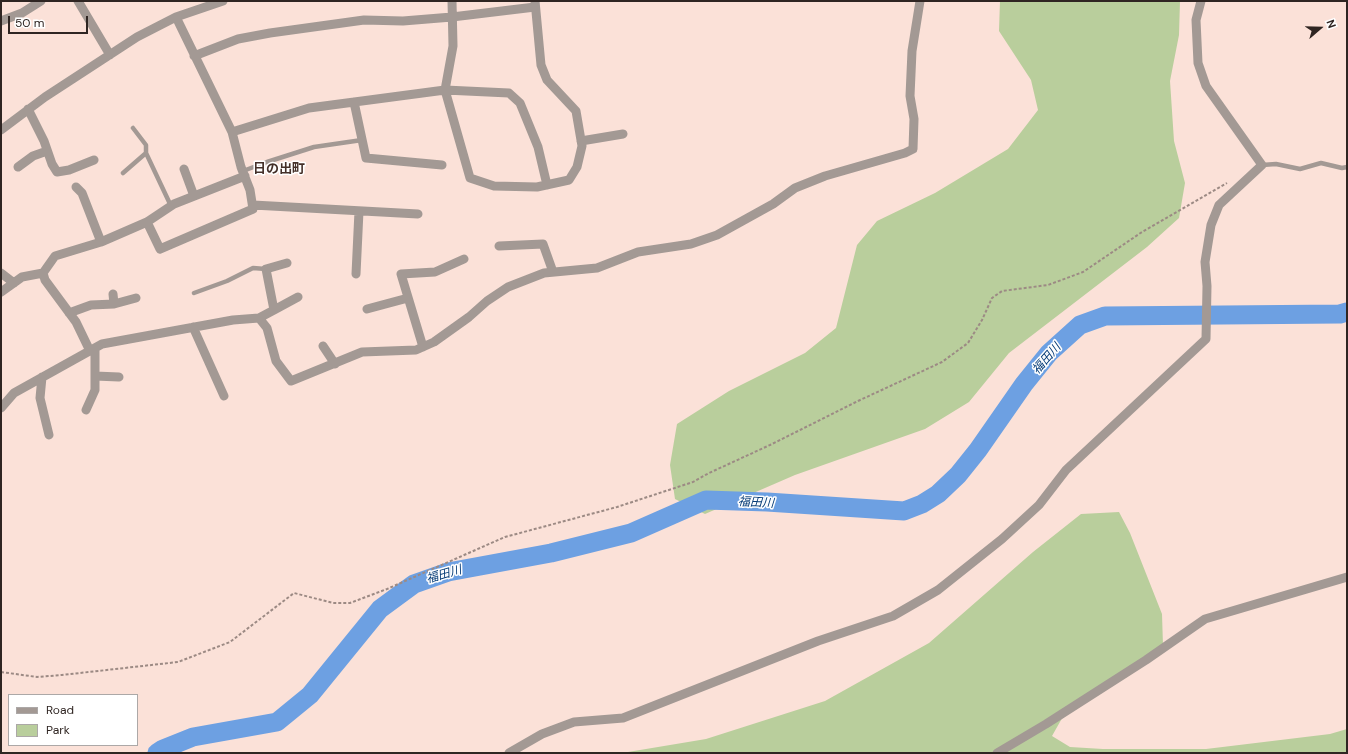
<!DOCTYPE html>
<meta charset="utf-8">
<style>
body{margin:0}
#map{position:relative;width:1348px;height:754px;overflow:hidden;background:#fbe1d8;font-family:"DM Sans",sans-serif}
canvas{display:block}
.frame{position:absolute;inset:0;border:2px solid #2f2522;pointer-events:none}
.legend{position:absolute;left:8px;top:694px;width:130px;height:52px;box-sizing:border-box;background:#fff;border:1px solid #aca8a7;margin:0;padding:5px 7px;list-style:none;font-size:12px;color:#2f2522}
.legend li{display:flex;align-items:center;gap:8px;height:20px}
.legend b{width:20px;border:1px solid #aca8a7}
.north{position:absolute;left:1300px;top:8px;width:40px;height:40px;-webkit-text-stroke:3px #fff;paint-order:stroke;rotate:70deg;font-size:11px;font-weight:700;line-height:16px;text-align:center;color:#2f2522}
.north::after{content:'';display:block;margin:auto;width:14px;height:18px;background:#2f2522;clip-path:polygon(50% 0,100% 100%,50% 72%,0 100%)}
.scale{position:absolute;left:8px;top:16px;width:80px;height:18px;box-sizing:border-box;border:2px solid #2f2522;border-top:0;padding-left:5px;font-size:12px;line-height:14px;white-space:nowrap;color:#2f2522;-webkit-text-stroke:3px #fff;paint-order:stroke}
</style>
<div id="map">
<canvas width="1348" height="754"></canvas>
<div class="frame"></div>
<ul class="legend">
<li><b style="height:5px;background:#a39994"></b>Road</li>
<li><b style="height:11px;background:#b9ce9c"></b>Park</li>
</ul>
<div class="north">N</div>
<div class="scale">50 m</div>
</div>
<script>
const ctx = document.querySelector('canvas').getContext('2d');
ctx.lineJoin = 'round';
function fill(path, color) {
  ctx.fillStyle = color;
  ctx.fill(path, 'evenodd');
}
function shape(rows) {
  const path = new Path2D();
  for (const r of rows) {
    path.moveTo(r[0], r[1]);
    for (let i = 2; i < r.length; i += 2) path.lineTo(r[i], r[i + 1]);
  }
  return path;
}
function trace(path, color, width, dash) {
  ctx.strokeStyle = color;
  ctx.lineWidth = width;
  ctx.lineCap = dash ? 'butt' : 'round';
  ctx.setLineDash(dash || []);
  ctx.stroke(path);
}
function label(font, color, halo, rows, align = 'center') {
  ctx.font = font + ' "DM Sans","Noto Sans JP",sans-serif';
  ctx.lineWidth = 3;
  ctx.setLineDash([]);
  ctx.textBaseline = 'middle';
  ctx.strokeStyle = halo;
  ctx.fillStyle = color;
  for (const [text, x, y, turn = 0] of rows) {
    ctx.save();
    ctx.translate(x, y);
    ctx.rotate((+turn || 0) * Math.PI / 180);
    ctx.textAlign = isNaN(turn) ? turn : align;
    if (halo) ctx.strokeText(text, 0, 0);
    ctx.fillText(text, 0, 0);
    ctx.restore();
  }
}
fill(shape([
 [1000,1,1180,1,1179,35,1170,81,1174,141,1185,183,1179,218,1147,247,1009,353,969,402,925,429,795,475,705,514,675,499,670,465,677,424,729,391,805,353,836,328,857,245,877,221,935,193,1008,149,1038,110,1031,80,999,31],
 [1119,512,1130,533,1162,614,1163,646,1065,713,1052,736,1070,747,1103,749,1206,749,1330,734,1347,729,1347,753,622,753,706,739,825,701,929,643,1033,552,1081,514]
]), '#b9ce9c');
trace(shape([
 [157,753,163,749,193,737,277,722,310,695,380,609,414,584,448,572,551,553,631,533,706,500,767,502,904,511,922,504,938,494,958,475,978,450,1024,384,1049,353,1080,325,1105,316,1340,314,1347,312]
]), '#6da0e2', 19);
trace(shape([
 [1,672,37,677,62,675,178,662,230,642,294,593,333,603,350,603,387,589,505,537,617,507,693,482,709,473,770,445,858,401,942,362,968,343,982,320,992,298,1002,291,1048,285,1083,272,1142,232,1227,183]
]), '#9c8a84', 2, [3, 2]);
trace(shape([
 [133,128,146,145,146,153,171,206],
 [1262,165,1276,164,1300,169,1321,163,1342,168,1347,167],
 [243,171,267,162,314,147,362,140],
 [123,173,146,153],
 [194,293,227,281,253,268,266,269]
]), '#a39994', 4.5);
trace(shape([
 [78,1,110,55],
 [535,1,541,65,547,80,576,111,582,146,577,167,569,180,537,187,494,186,470,178,445,90,509,93,520,103,538,147,547,185],
 [1,21,22,13,41,1],
 [194,56,238,39,270,33,364,20,403,21,452,17,535,7],
 [354,102,366,158,442,165],
 [28,109,44,141,52,164,57,172,69,170,94,160],
 [1,130,45,97,137,37,176,17,223,1],
 [232,132,309,108,445,90,453,46,452,1],
 [581,141,623,134],
 [18,167,33,156,47,151],
 [184,169,194,196],
 [76,187,82,193,101,242],
 [253,205,418,214],
 [147,222,160,249,253,209,250,190,241,167,232,132,176,17],
 [499,246,543,244,553,272],
 [1,273,14,283],
 [356,274,359,211],
 [1,292,22,277,43,273],
 [113,294,114,304],
 [367,309,408,298],
 [274,310,298,297],
 [69,313,91,305,114,304,136,298],
 [259,318,274,310,266,269,287,263],
 [193,327,224,396],
 [323,346,335,364],
 [423,347,401,274,435,272,464,259],
 [90,351,76,322,45,280,43,273,55,256,101,242,147,222,174,204,245,176],
 [95,376,119,377],
 [42,377,40,398,49,435],
 [1,408,14,393,102,344,233,320,259,318,267,328,276,361,291,381,362,352,416,350,434,342,469,317,487,301,508,287,544,273,597,268,638,252,691,244,717,235,773,204,795,188,825,176,905,153,913,149,914,119,910,96,912,51,920,1],
 [86,410,95,390,95,348],
 [509,753,542,734,574,722,623,718,818,641,893,616,938,590,1002,539,1039,505,1066,470,1206,339,1207,286,1205,262,1211,225,1219,205,1262,165,1206,86,1198,63,1196,20,1201,1],
 [997,753,1046,724,1146,660,1205,619,1347,577]
]), '#a39994', 9);
label('italic 12px', '#063c77', '#fff', [
 ["福田川",1047,359,-49],
 ["福田川",756,503,3],
 ["福田川",444,575,-16]
]);
label('bold 13px', '#443029', '#fff', [
 ["日の出町",279,170]
]);
</script>
